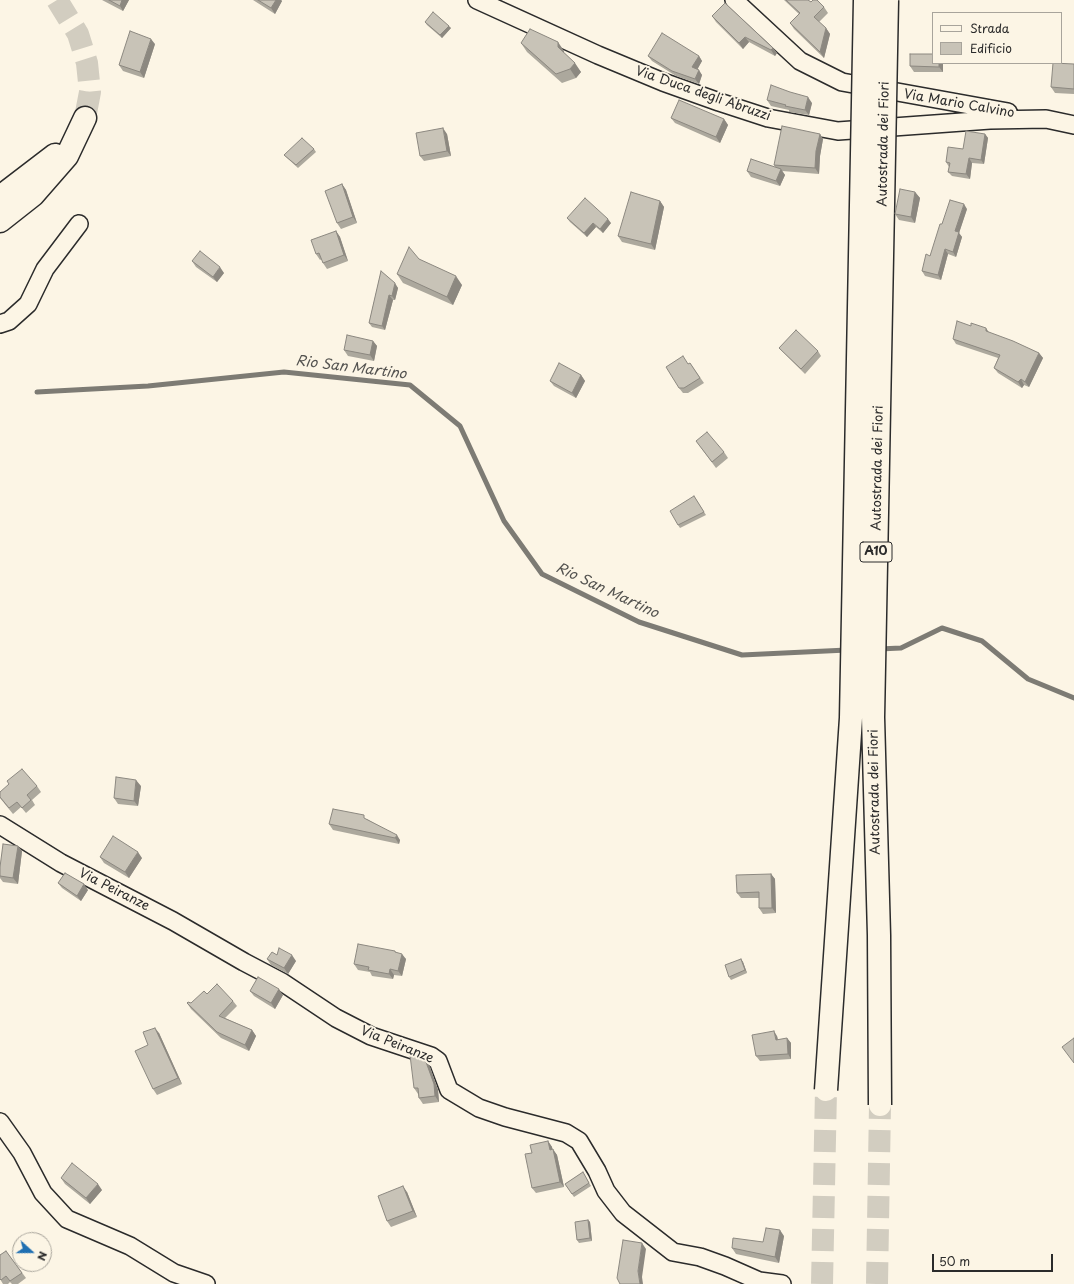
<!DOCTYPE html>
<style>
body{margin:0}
#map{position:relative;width:1074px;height:1284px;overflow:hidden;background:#fcf5e5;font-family:"Playpen Sans",sans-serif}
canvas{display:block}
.legend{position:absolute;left:932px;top:12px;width:130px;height:52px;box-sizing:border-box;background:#fcf5e5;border:1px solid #a8a49b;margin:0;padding:5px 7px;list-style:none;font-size:12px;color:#2b2b2b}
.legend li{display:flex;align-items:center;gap:8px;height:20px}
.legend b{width:20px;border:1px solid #a8a49b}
.north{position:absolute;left:12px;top:1232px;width:40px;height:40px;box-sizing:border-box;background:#fcf5e5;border:1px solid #a8a49b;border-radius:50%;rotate:111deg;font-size:11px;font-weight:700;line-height:16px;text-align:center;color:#2b2b2b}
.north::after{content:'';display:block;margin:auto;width:14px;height:18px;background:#1f6fb2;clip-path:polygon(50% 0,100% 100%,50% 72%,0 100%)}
.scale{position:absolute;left:932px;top:1254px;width:121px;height:18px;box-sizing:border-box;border:2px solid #2b2b2b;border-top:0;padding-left:5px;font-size:12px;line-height:14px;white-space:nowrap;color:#2b2b2b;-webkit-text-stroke:3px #fcf5e5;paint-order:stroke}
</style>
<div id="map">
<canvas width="1074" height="1284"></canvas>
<ul class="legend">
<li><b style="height:5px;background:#fcf5e5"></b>Strada</li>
<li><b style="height:11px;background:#c8c3b7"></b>Edificio</li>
</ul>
<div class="north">N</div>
<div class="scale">50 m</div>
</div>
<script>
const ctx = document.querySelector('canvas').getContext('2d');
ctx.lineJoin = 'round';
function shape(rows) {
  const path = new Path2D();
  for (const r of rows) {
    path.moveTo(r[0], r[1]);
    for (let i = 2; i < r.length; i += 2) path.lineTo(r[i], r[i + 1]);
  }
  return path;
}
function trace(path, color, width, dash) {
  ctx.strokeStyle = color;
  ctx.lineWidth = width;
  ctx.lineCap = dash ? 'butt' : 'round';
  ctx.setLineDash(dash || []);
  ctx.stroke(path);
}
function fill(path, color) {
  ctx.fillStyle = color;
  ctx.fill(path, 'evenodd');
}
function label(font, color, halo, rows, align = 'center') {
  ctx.font = font + ' "Playpen Sans",sans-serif';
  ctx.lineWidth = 4;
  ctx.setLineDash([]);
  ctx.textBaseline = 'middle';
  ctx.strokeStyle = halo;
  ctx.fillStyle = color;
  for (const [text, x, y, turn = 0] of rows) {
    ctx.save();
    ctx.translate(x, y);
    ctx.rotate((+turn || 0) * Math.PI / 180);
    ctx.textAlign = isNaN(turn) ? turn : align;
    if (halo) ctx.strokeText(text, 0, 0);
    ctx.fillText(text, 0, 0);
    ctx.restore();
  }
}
trace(shape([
 [37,392,148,386,284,372,410,385,460,426,504,521,542,574,639,622,742,655,847,650],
 [879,649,901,648,942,628,982,641,1028,679,1074,698]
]), '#7d7b74', 5);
trace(shape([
 [57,0,78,34,87,63,90,92,85,118],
 [822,1284,826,1090],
 [877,1284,880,1105]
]), '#d2cdc0', 22, [22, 11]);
const minor = shape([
 [477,0,598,55,663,82,719,102,768,118,838,131,990,120,1046,119,1074,125],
 [734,0,800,61,842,82,1008,112],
 [0,324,9,321,28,304,45,269,79,224],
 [0,825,61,863,173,921,244,962,282,982,336,1018,371,1036,431,1056,438,1061,449,1090,479,1108,505,1117,566,1133,579,1141,597,1171,606,1191,623,1213,673,1252,700,1257,725,1266,759,1281,782,1284],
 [0,1122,22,1153,43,1193,67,1219,130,1246,174,1273,206,1284]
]);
const highway = shape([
 [0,197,55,155],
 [0,221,33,195,67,156,85,118]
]);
trace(minor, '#2b2b2b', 20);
trace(highway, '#2b2b2b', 25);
trace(minor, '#fcf5e5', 17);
trace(highway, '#fcf5e5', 22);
const highwayBridge = shape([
 [826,1090,851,718,865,0],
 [880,1105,879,935,873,717,887,0]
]);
trace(highwayBridge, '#2b2b2b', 25, []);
trace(highwayBridge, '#fcf5e5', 22);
fill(shape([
 [102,0,129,0,123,11],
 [253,0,281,0,282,1,275,14],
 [784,0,808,0,811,2,824,7,828,13,819,22,826,28,830,34,824,58,794,29,790,23,799,14],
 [712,16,773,48,777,53,775,56,749,42,743,49,716,22],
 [425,22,451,28,442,38,427,25],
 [521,43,564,51,564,53,581,72,576,78,562,83,527,52],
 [155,44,144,78,123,71,119,65],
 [648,56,699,56,702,61,697,69,702,75,699,84,676,76,652,61],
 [933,63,943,63,943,72,914,72,910,66],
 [1074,64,1074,94,1055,93,1051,87],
 [767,100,812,103,809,115,789,112,789,110,771,106],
 [671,118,724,119,728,125,720,143,675,123],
 [447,134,451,156,424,161,420,156],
 [820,134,823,139,820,156,819,174,782,171,785,175,780,186,751,177,747,171,775,167,774,165],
 [985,134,988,138,984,164,972,163,970,179,952,176,948,172,949,167,946,162],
 [314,149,316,152,298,168,286,157,284,155],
 [342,184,346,190,357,223,341,229,337,223],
 [915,192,920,198,915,223,899,220,895,214],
 [660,201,664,207,655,250,622,242,618,236],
 [967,209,959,233,962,237,956,257,948,254,941,280,925,276,922,271,930,256,942,224],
 [567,218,611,223,603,233,596,227,587,237,570,222],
 [336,231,340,237,348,261,327,269,323,263,322,259,320,260,316,254],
 [419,259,462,285,453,305,403,283,397,274],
 [192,261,224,273,217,282,196,267],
 [381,271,398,288,395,300,393,300,385,330,372,327,369,323],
 [990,333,1039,353,1043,358,1029,387,1024,385,1022,388,998,373,994,368,998,358,956,344,953,339],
 [373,341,377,346,374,361,348,356,344,350],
 [779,348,818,351,821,356,805,374],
 [690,363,704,383,688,393,683,393,679,388,688,364],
 [581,375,585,381,576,398,554,386,550,381],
 [696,441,724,452,728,458,716,468],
 [694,496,706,515,680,528,678,525],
 [37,786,41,792,32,800,35,805,26,813,21,807,13,814,0,798,0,792],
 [141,786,138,806,118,804,114,798],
 [367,819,400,840,399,844,333,830,329,824],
 [18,846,22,851,18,884,3,882,0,878,0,867],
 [100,857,142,858,129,878,104,863],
 [771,874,775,879,776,913,763,914,759,908,759,898,741,898,737,893],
 [58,883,88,890,81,901,62,888],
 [395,951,396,953,406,959,402,976,394,975,393,979,372,976,370,972,358,970,354,964],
 [277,955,296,961,288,974,271,965,267,959],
 [741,959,743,962,747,973,731,980,729,977],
 [250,991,283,995,275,1009,254,996],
 [207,994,233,1001,237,1006,225,1018,252,1030,256,1036,249,1051,221,1038,191,1009,187,1003,191,1003],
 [159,1033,182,1084,157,1095,153,1089,148,1045],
 [777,1036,778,1040,787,1038,791,1043,791,1059,760,1061,756,1056],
 [426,1062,430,1067,438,1090,439,1102,423,1104,419,1098,418,1094,414,1088],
 [548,1141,552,1147,552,1149,557,1155,564,1187,536,1193,532,1188,532,1153],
 [583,1172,591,1186,574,1197,565,1184],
 [61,1178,102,1190,90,1204,65,1184],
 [407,1192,417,1217,391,1227,387,1221],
 [588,1220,590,1222,592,1241,579,1243,577,1240],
 [784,1236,779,1263,736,1254,732,1248,763,1242],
 [6,1251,26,1278,18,1284,12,1284,10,1282,8,1284,3,1284,0,1279,0,1255]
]), '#aca89d');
fill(shape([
 [122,0,129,0,123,11,120,6],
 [276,0,281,0,282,1,275,14,271,8],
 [449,26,451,28,442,38,440,35],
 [826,28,830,34,824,58,820,52],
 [745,37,749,42,743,49,739,43],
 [151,39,155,44,144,78,140,72],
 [558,42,564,51,564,56,558,47],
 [773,48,777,53,775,56,771,50],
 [699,56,702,61,696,72,692,67],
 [575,63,581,72,576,78,570,69],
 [939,63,943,63,943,72,939,67],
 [699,70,702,75,699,84,695,79],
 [808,97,812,103,809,115,805,110],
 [724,119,728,125,720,143,716,137],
 [443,128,447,134,451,156,447,151],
 [820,134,823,139,820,156,819,174,815,168,816,151],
 [985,134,988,138,984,164,981,160],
 [969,158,972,163,970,179,966,174],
 [781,169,785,175,780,186,776,181],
 [342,184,346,190,357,223,353,217],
 [915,192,920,198,915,223,911,217],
 [660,201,664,207,655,250,651,244],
 [964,204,967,209,959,233,962,237,956,257,953,252,955,231],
 [608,219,611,223,603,233,600,229],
 [593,223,596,227,587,237,584,233],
 [336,231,340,237,348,261,344,255],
 [945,249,948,254,941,280,938,275],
 [220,267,224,273,217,282,213,277],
 [456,276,462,285,453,305,447,297],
 [395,283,398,288,395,300,392,296],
 [389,295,393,300,385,330,382,326],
 [986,328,990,334,986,331],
 [373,341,377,346,374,361,370,355],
 [1039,353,1043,358,1029,387,1025,382],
 [581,375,585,381,576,398,572,393],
 [1021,379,1024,385,1022,388,1018,382],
 [136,780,141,786,138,806,134,801],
 [397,835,400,840,399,844,395,838],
 [18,846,22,851,18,884,13,878],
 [138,852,142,858,129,878,125,872],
 [771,874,775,879,776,913,772,908],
 [84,884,88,890,81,901,77,896],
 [402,954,406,959,402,976,398,971],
 [292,955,296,961,288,974,284,968],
 [741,959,743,962,747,973,745,970],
 [390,969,394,975,393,979,389,974],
 [279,989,283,995,275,1009,271,1003],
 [155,1028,159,1033,182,1084,178,1078],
 [252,1030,256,1036,249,1051,245,1045],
 [774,1031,777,1036,779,1045,776,1040],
 [787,1038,791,1043,791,1059,788,1054],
 [426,1062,430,1067,438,1090,439,1102,435,1096],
 [548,1141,552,1147,554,1155,550,1150],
 [553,1149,557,1155,564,1187,560,1182],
 [98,1184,102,1190,90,1204,86,1198],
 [403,1186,407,1192,417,1217,413,1211],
 [588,1220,590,1222,592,1241,590,1238],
 [780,1230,784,1236,779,1263,775,1257],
 [642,1243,646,1249,642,1277,643,1284,640,1284,638,1271]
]), '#8c8880');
const building = shape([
 [109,0,122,0,120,6,109,0],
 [258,0,276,0,271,8,258,0],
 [786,0,808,0,811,2,813,0,817,0,824,7,814,17,826,28,820,52,790,23,800,13,786,0],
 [725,3,773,48,771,50,745,37,739,43,712,16,725,3],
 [433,12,449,26,440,35,425,22,433,12],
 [530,29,558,42,558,47,575,63,570,69,556,74,521,43,530,29],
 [130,31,151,39,140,72,119,65,130,31],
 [662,33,699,56,692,67,699,70,695,79,672,71,648,56,662,33],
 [910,54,933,54,933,63,939,63,939,67,910,66,910,54],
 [1053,63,1074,64,1074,89,1051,87,1053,63],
 [771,85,790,92,808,97,805,110,785,106,786,105,767,100,771,85],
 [679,100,724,119,716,137,671,118,679,100],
 [782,126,820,134,816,151,815,168,774,165,782,126],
 [443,128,447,151,420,156,416,133,443,128],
 [966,131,985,134,981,160,969,158,966,174,948,172,950,163,946,162,948,147,963,149,966,131],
 [302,138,314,149,296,165,284,155,302,138],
 [751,159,781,169,776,181,747,171,751,159],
 [342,184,353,217,337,223,325,191,342,184],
 [900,189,915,192,911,217,895,214,900,189],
 [631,192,660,201,651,244,618,236,631,192],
 [585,198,608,219,600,229,593,223,584,233,567,218,585,198],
 [950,200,964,204,955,231,959,232,953,252,945,249,938,275,922,271,926,254,930,256,940,224,942,224,950,200],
 [336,231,344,255,323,263,319,253,316,254,311,240,336,231],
 [409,247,419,259,456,276,447,297,397,274,409,247],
 [200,251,220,267,213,277,192,261,200,251],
 [381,271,395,283,392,296,389,295,382,326,369,323,381,271],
 [957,321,971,326,971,323,986,328,986,331,1013,341,1039,353,1025,382,1021,379,1018,382,994,368,1000,355,953,339,957,321],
 [796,330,818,351,801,369,779,348,796,330],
 [347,335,373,341,370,355,344,350,347,335],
 [683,356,688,364,690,363,700,378,684,388,679,388,666,367,683,356],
 [559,363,581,375,572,393,550,381,559,363],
 [707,432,724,452,712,462,696,441,707,432],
 [694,496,704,512,678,525,670,511,694,496],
 [22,769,37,786,27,795,31,800,22,808,17,802,9,808,0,797,0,792,9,784,7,781,22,769],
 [116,777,136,780,134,801,114,798,116,777],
 [333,809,364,815,364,818,397,835,395,838,329,824,333,809],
 [113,836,138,852,125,872,100,857,113,836],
 [3,844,18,846,13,878,0,876,0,867,3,844],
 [65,873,84,884,77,896,58,883,65,873],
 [771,874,772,908,759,908,759,892,737,893,736,875,771,874],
 [358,944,395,951,395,952,402,954,398,971,390,969,389,974,368,970,369,967,354,964,358,944],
 [279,948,292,955,284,968,267,959,272,952,277,955,279,948],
 [741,959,745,970,729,977,725,965,741,959],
 [258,977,279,989,271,1003,250,991,258,977],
 [217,984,233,1001,219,1016,252,1030,245,1045,217,1032,187,1003,188,1002,191,1003,204,991,207,994,217,984],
 [155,1028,178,1078,153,1089,135,1051,148,1045,143,1032,155,1028],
 [774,1031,776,1040,787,1038,788,1054,756,1056,752,1035,774,1031],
 [1074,1038,1074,1063,1062,1047,1074,1038],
 [410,1055,426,1062,434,1084,435,1096,419,1098,418,1088,414,1088,410,1055],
 [548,1141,550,1150,553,1149,560,1182,532,1188,525,1154,532,1153,530,1145,548,1141],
 [72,1163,98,1184,86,1198,61,1178,72,1163],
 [583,1172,589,1183,572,1194,565,1184,583,1172],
 [403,1186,413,1211,387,1221,378,1196,403,1186],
 [588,1220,590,1238,577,1240,575,1222,588,1220],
 [766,1228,780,1230,775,1257,732,1248,733,1238,763,1242,766,1228],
 [623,1240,642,1243,638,1271,640,1284,620,1284,617,1278,623,1240],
 [6,1251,22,1273,10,1281,6,1276,1,1280,0,1279,0,1255,6,1251]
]);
fill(building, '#c8c3b7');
trace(building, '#8c8880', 1);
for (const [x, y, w] of [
 [876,552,32]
]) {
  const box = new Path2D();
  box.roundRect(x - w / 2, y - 10, w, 20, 3);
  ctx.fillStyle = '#fcf5e5';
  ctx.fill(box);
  trace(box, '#2b2b2b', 1);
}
label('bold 12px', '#2b2b2b', null, [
 ["A10",876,552]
]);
label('13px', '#2b2b2b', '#fcf5e5', [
 ["Via Duca degli Abruzzi",703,94,19],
 ["Via Mario Calvino",959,104,10],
 ["Autostrada dei Fiori",884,144,-89],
 ["Autostrada dei Fiori",878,468,-89],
 ["Autostrada dei Fiori",875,792,-91],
 ["Via Peiranze",114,890,27],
 ["Via Peiranze",397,1045,22]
]);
label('italic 14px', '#545350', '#fcf5e5', [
 ["Rio San Martino",351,368,7],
 ["Rio San Martino",607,591,25]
]);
</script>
